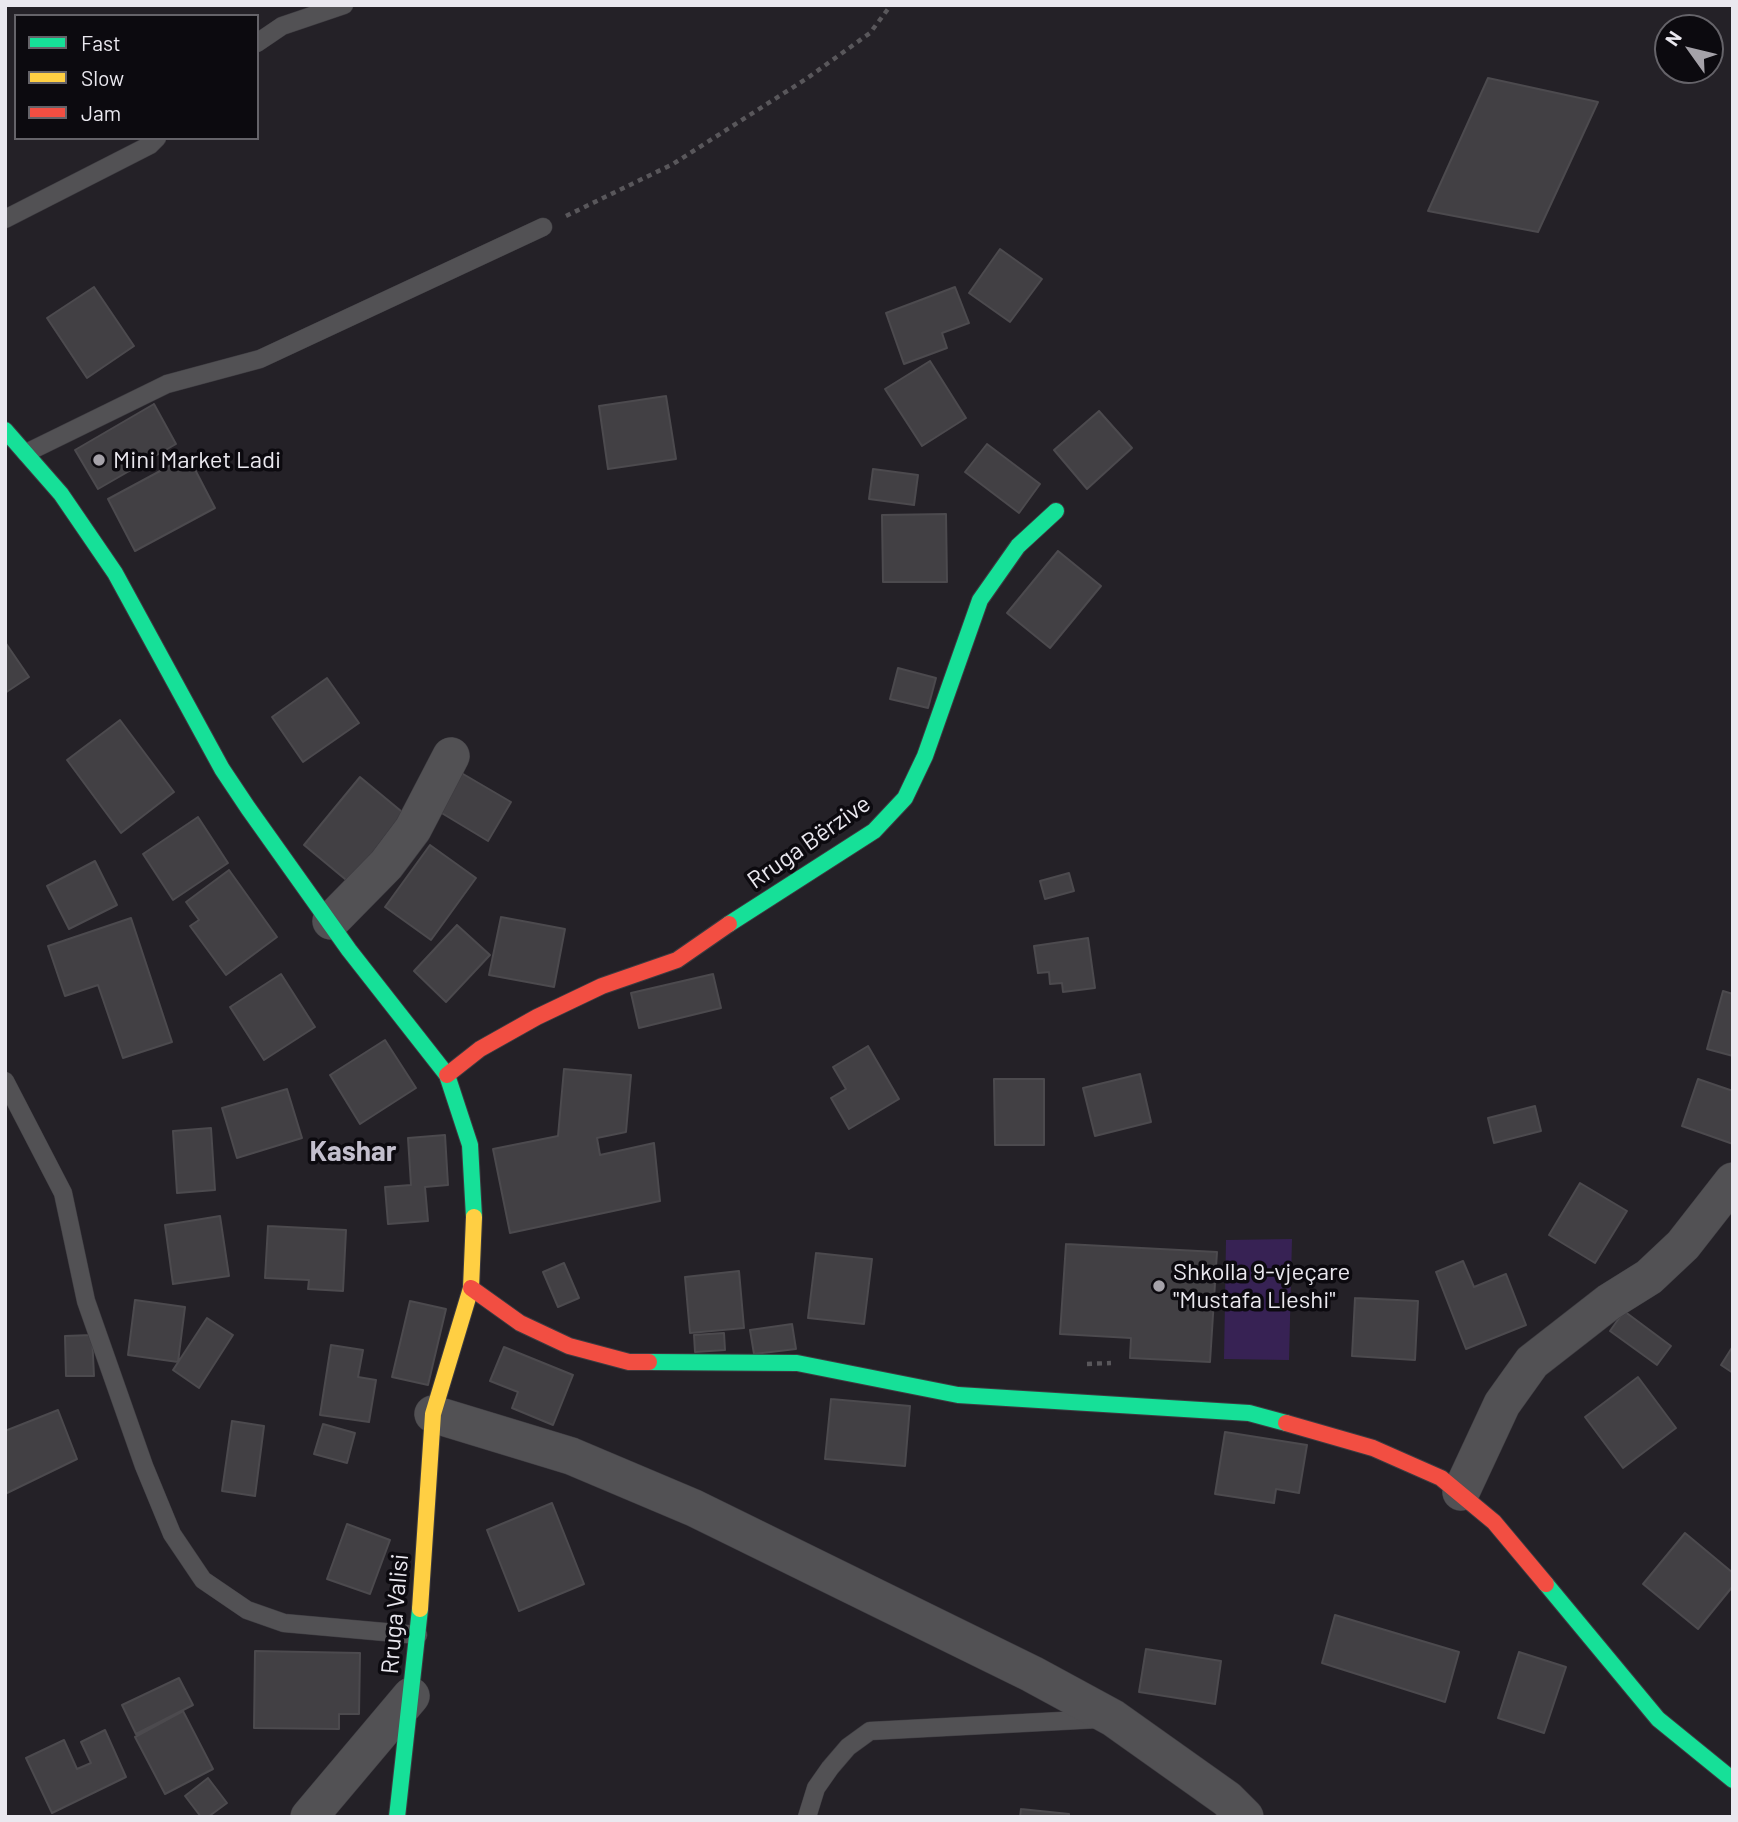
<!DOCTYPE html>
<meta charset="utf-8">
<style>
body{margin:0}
#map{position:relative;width:1738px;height:1822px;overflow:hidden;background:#242127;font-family:Barlow,sans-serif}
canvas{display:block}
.frame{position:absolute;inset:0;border:7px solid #eae8ef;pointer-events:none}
.legend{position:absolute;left:14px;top:14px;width:245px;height:126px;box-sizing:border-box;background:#0c0a0f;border:2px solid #656369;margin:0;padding:9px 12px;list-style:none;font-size:21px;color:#eae8ef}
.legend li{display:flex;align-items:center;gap:14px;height:35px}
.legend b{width:35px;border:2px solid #656369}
.north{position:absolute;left:1654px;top:14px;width:70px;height:70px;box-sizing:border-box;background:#0c0a0f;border:2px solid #656369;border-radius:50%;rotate:304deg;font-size:19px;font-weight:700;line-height:28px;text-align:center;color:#eae8ef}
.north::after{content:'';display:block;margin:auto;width:24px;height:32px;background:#a5a2a9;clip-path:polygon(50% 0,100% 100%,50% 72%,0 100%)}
</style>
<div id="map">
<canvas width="1738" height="1822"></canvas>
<div class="frame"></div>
<ul class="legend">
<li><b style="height:9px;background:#16e098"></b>Fast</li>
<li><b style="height:9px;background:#ffcf43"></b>Slow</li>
<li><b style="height:9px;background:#f24e42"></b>Jam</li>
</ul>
<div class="north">N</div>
</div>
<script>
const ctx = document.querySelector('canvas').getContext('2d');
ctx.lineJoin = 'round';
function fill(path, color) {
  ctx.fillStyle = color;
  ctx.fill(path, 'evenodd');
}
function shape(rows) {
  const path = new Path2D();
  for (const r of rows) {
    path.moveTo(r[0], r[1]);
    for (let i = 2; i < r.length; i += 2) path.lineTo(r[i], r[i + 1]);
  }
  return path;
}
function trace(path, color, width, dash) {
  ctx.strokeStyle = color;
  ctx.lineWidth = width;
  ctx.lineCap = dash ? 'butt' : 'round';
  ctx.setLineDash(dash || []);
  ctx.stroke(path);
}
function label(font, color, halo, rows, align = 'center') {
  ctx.font = font + ' Barlow,sans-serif';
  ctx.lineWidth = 7;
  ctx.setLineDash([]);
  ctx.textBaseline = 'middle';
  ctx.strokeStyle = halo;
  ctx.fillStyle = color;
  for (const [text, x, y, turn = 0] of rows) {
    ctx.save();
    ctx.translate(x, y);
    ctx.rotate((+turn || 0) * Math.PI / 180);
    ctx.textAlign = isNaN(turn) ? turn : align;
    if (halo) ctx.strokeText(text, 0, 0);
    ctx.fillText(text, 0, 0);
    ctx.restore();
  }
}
fill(shape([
 [1292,1239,1289,1360,1224,1359,1226,1240]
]), '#372254');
const building = shape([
 [1488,78,1598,102,1538,232,1428,211,1488,78],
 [1000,249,1042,279,1010,322,969,293,1000,249],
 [94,287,134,346,87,378,47,318,94,287],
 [955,287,969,323,942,333,947,348,904,364,886,313,955,287],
 [930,361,966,418,922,446,885,389,930,361],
 [666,396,676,459,608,469,599,406,666,396],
 [154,404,176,444,98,489,75,450,154,404],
 [1099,411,1132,448,1087,489,1054,450,1099,411],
 [987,444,1040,484,1019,513,965,472,987,444],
 [188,456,215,508,135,551,108,499,188,456],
 [873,469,918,475,914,505,869,499,873,469],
 [946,514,947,582,883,582,882,515,946,514],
 [1058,551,1101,586,1050,648,1007,613,1058,551],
 [5,642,29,677,5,693,5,642],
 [898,668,936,678,928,708,890,699,898,668],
 [327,678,359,723,303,762,272,717,327,678],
 [120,720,174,792,121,833,67,760,120,720],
 [458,771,511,802,488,841,435,809,458,771],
 [360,777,413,821,357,889,304,845,360,777],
 [198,817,228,863,173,900,143,854,198,817],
 [430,845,476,878,431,940,385,907,430,845],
 [95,861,117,905,69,929,47,886,95,861],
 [229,870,277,937,226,975,190,926,199,920,186,902,229,870],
 [1069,873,1074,891,1045,899,1040,881,1069,873],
 [501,917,565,929,554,987,489,975,501,917],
 [131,918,172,1042,123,1058,98,985,65,996,48,946,131,918],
 [457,925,490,955,446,1002,414,971,457,925],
 [1088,938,1095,988,1063,992,1062,983,1050,984,1049,972,1038,973,1034,946,1088,938],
 [281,974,315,1027,264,1060,230,1007,281,974],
 [713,974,721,1008,639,1028,631,993,713,974],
 [1723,991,1733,994,1733,1056,1707,1049,1723,991],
 [385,1040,416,1088,360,1124,330,1075,385,1040],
 [868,1046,899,1099,849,1129,831,1098,846,1089,833,1067,868,1046],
 [564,1069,631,1075,626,1132,597,1138,600,1155,654,1143,660,1201,510,1233,493,1149,558,1136,564,1069],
 [1140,1074,1151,1122,1095,1136,1083,1088,1140,1074],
 [994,1079,1044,1079,1044,1145,995,1145,994,1079],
 [1698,1079,1733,1091,1733,1144,1682,1126,1698,1079],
 [287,1089,302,1138,237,1158,222,1108,287,1089],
 [1535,1106,1541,1131,1494,1143,1488,1118,1535,1106],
 [211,1128,215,1190,177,1193,173,1131,211,1128],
 [445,1135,448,1185,425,1187,428,1221,388,1224,385,1187,411,1185,408,1138,445,1135],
 [1580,1183,1627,1211,1595,1263,1549,1235,1580,1183],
 [220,1216,229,1276,173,1284,165,1225,220,1216],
 [268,1226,346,1230,343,1291,308,1289,309,1280,265,1278,268,1226],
 [1066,1244,1217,1252,1210,1362,1130,1358,1131,1338,1060,1334,1066,1244],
 [816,1253,872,1259,864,1324,808,1318,816,1253],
 [1463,1261,1474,1287,1506,1274,1526,1325,1466,1349,1436,1272,1463,1261],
 [564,1263,579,1298,558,1307,543,1272,564,1263],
 [739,1271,744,1328,690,1333,685,1277,739,1271],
 [1355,1298,1418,1301,1415,1360,1352,1356,1355,1298],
 [135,1300,185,1307,178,1362,128,1355,135,1300],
 [410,1301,446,1309,428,1385,392,1377,410,1301],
 [1624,1311,1671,1346,1657,1365,1610,1331,1624,1311],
 [207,1318,233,1335,199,1388,173,1370,207,1318],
 [792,1324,796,1349,754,1354,750,1330,792,1324],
 [724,1333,725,1350,695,1352,694,1335,724,1333],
 [92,1335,94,1376,66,1376,65,1336,92,1335],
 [331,1345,363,1350,358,1377,376,1380,369,1422,320,1415,331,1345],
 [1733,1346,1733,1373,1721,1365,1733,1346],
 [504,1347,573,1375,553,1425,512,1408,518,1392,490,1381,504,1347],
 [1638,1377,1676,1428,1623,1468,1585,1417,1638,1377],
 [831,1399,910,1406,905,1466,825,1459,831,1399],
 [58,1410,77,1459,5,1494,5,1431,58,1410],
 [232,1421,264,1426,255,1496,222,1491,232,1421],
 [323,1424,355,1433,347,1463,314,1454,323,1424],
 [1225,1432,1307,1445,1299,1493,1276,1489,1274,1503,1215,1494,1225,1432],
 [552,1503,584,1584,519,1611,487,1530,552,1503],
 [347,1524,390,1540,370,1594,327,1579,347,1524],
 [1685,1533,1733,1573,1733,1586,1698,1629,1643,1584,1685,1533],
 [1335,1615,1459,1652,1445,1702,1322,1663,1335,1615],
 [1146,1649,1221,1661,1215,1704,1139,1692,1146,1649],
 [255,1651,360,1653,359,1714,339,1714,339,1729,254,1728,255,1651],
 [1519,1652,1566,1667,1544,1733,1498,1718,1519,1652],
 [179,1678,193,1705,136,1734,122,1705,179,1678],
 [183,1711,213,1769,165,1794,135,1737,183,1711],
 [105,1730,126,1777,52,1813,26,1758,64,1740,77,1769,91,1763,81,1742,105,1730],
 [208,1778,227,1803,208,1817,201,1817,185,1796,208,1778],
 [1021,1809,1069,1814,1069,1817,1020,1817,1021,1809]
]);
fill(building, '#424044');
trace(building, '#4c4a4e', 2);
const lane = shape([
 [257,43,282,26,344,5],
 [5,219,150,145,157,138],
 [26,453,167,384,260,359,543,227],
 [5,1081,63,1193,86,1301,144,1466,172,1534,203,1580,247,1610,284,1623,418,1635],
 [807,1817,816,1788,830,1768,848,1747,870,1731,1099,1719]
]);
const street = shape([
 [331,921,386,865,413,829,451,756],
 [433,1414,571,1456,694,1508,1032,1674,1113,1718,1227,1799,1245,1817],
 [1461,1492,1502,1404,1532,1362,1609,1302,1649,1277,1683,1245,1733,1181],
 [309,1817,411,1696]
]);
const fast = shape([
 [5,430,61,494,115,573,222,769,248,808,349,950,447,1075,470,1145,474,1217],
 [729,924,874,831,905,798,925,756,980,600,1018,546,1056,511],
 [649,1362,797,1363,958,1395,1249,1413,1286,1423],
 [1546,1584,1658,1719,1733,1780],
 [397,1817,420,1609]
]);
const slow = shape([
 [420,1609,433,1414,471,1288,474,1217]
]);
const jam = shape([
 [447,1075,480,1049,537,1017,602,986,677,960,729,924],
 [471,1288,520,1323,569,1346,629,1362,649,1362],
 [1286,1423,1373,1448,1441,1478,1494,1522,1546,1584]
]);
trace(lane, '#3d3b40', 19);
trace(street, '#3d3b40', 38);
trace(fast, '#3d3b40', 18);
trace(slow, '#3d3b40', 18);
trace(jam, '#3d3b40', 18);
trace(shape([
 [566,216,673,164,806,79,870,33,891,5],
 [1087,1364,1111,1363]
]), '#59575b', 4.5, [5, 5]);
trace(lane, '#525154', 18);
trace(street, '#525154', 37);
trace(fast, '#16e098', 16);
trace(slow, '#ffcf43', 16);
trace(jam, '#f24e42', 16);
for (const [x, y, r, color] of [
 [99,460,7,"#a5a2a9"],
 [1159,1286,7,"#a5a2a9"]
]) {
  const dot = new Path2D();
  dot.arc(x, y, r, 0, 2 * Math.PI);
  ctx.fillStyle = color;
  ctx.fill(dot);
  trace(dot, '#0c0a0f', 2.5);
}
label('24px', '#eae8ef', '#0c0a0f', [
 ["Mini Market Ladi",113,460],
 ["Shkolla 9-vjeçare",1173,1272],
 ["\"Mustafa Lleshi\"",1173,1300]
], 'left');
label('24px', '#eae8ef', '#0c0a0f', [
 ["Rruga Bërzive",809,842,-35],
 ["Rruga Valisi",395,1614,-85]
]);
label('bold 28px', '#c3bfcd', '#0c0a0f', [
 ["Kashar",353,1152]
]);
</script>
